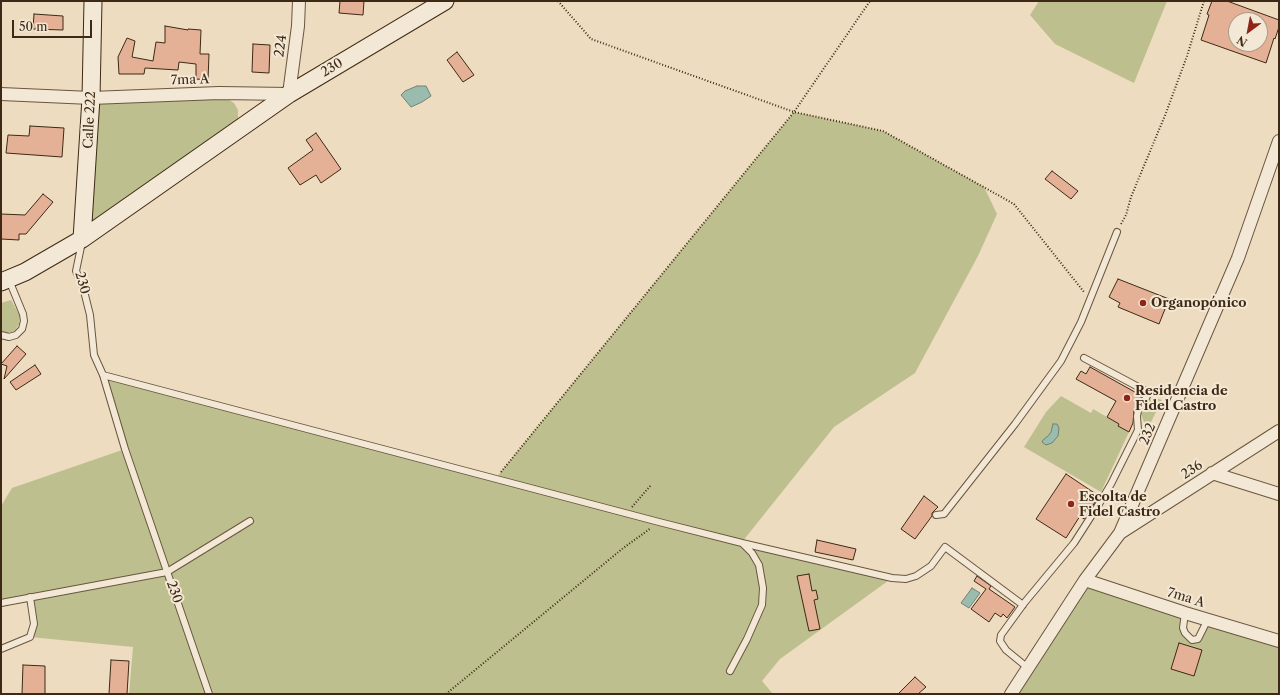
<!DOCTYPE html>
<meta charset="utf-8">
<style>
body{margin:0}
#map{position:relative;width:1280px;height:695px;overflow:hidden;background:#eddcbf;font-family:"Libre Caslon Text",serif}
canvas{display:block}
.frame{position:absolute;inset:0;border:2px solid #3d2915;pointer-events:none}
.north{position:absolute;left:1228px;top:12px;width:40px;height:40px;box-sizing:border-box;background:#f3e8d5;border:1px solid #aa9c88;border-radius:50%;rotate:212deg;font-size:11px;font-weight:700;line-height:16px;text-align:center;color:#3d2915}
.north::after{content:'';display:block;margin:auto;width:14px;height:18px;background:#8f2418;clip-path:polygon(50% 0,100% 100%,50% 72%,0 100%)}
.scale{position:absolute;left:12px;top:20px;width:80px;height:18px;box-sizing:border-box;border:2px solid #3d2915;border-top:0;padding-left:5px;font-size:12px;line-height:14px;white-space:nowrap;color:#3d2915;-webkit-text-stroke:3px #f3e8d5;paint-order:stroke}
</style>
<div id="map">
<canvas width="1280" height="695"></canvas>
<div class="frame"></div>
<div class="north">N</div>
<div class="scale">50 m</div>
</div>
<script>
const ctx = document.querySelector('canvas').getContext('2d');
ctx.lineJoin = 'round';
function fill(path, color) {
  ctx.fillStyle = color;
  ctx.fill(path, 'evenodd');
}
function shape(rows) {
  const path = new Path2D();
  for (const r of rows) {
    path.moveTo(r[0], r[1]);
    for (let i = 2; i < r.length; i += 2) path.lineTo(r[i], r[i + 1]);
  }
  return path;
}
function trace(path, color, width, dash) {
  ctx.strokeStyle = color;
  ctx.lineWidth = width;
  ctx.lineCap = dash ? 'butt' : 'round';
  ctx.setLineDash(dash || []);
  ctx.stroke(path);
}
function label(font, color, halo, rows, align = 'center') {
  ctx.font = font + ' "Libre Caslon Text",serif';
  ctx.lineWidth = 4;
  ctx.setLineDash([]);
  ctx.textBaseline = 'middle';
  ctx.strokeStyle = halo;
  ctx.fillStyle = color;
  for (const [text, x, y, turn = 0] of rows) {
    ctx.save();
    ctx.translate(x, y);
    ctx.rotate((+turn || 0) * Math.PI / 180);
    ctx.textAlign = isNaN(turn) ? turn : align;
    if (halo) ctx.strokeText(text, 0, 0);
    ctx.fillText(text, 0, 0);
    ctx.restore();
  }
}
fill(shape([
 [1039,1,1167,1,1134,83,1055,44,1030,15],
 [219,93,234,103,238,110,238,120,82,239,91,98],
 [794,112,883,131,984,187,997,214,978,256,915,373,834,427,742,542,892,578,780,659,762,681,773,694,129,694,133,647,30,637,34,624,30,598,1,603,1,506,12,488,125,449,103,375,495,479],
 [11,300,20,316,19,324,16,329,13,332,4,333,1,332,1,303],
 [1061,396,1091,413,1093,409,1119,424,1129,432,1101,492,1024,447,1046,412],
 [1155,398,1162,400,1147,430,1141,414,1148,400],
 [1085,580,1185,613,1185,633,1198,639,1208,619,1279,641,1279,694,1011,694]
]), '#bebf8e');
const water = shape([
 [417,86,426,86,431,96,422,102,411,107,401,95,405,91,417,86],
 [1053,424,1057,424,1059,428,1058,436,1052,443,1046,445,1042,442,1043,440,1048,436,1051,432,1053,424],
 [972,588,980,593,969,608,961,603,972,588]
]);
fill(water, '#99bcaf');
trace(water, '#748171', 1);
const building = shape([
 [340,1,364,1,363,15,339,13,340,1],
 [1212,1,1227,1,1279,20,1279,27,1275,39,1274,38,1266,63,1201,40,1209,15,1207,14,1212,1],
 [1236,20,1260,20,1260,44,1236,44,1236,20],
 [34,14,63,16,63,30,33,29,34,14],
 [165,26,188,30,188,29,201,30,200,54,209,54,208,80,196,79,196,64,179,62,178,70,145,68,144,74,119,74,118,57,127,38,135,41,132,57,153,61,156,42,165,43,165,26],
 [253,44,270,45,269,73,252,72,253,44],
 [457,52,474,75,463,82,447,60,457,52],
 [30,126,64,128,62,157,6,153,8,135,29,136,30,126],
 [316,133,341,169,321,183,316,175,300,185,288,168,313,150,306,140,316,133],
 [1052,171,1078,191,1071,199,1045,179,1052,171],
 [43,194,53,202,26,234,19,234,19,240,1,239,1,214,25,215,43,194],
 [1118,279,1169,299,1159,324,1118,307,1120,303,1109,297,1118,279],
 [17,346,26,354,4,379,7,366,1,364,17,346],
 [35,365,41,374,16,390,10,382,35,365],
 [1090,367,1142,396,1138,403,1138,407,1134,410,1133,423,1129,432,1118,426,1119,424,1107,417,1116,401,1076,379,1081,371,1086,374,1090,367],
 [1066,474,1099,496,1084,519,1080,516,1066,538,1036,519,1066,474],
 [924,496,938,507,932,513,932,516,915,539,901,529,924,496],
 [817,540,856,549,853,560,815,552,817,540],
 [809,574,812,591,816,590,818,599,814,600,820,629,809,631,797,576,809,574],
 [977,576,991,586,989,589,1015,607,1007,618,1003,614,1001,617,995,613,989,622,971,609,986,589,974,581,977,576],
 [1179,643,1202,650,1194,676,1171,669,1179,643],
 [111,660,129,661,127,694,109,694,111,660],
 [23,665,45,666,45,694,22,694,23,665],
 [915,677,926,687,918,694,898,694,915,677]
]);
fill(building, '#e5b196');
trace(building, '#3d2915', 1);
const lane = shape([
 [82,242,76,271,83,287,90,315,94,355,103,375,125,449,209,694],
 [1,335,9,337,16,335,22,329,24,321,23,314,9,280],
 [1084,358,1144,390,1147,393,1147,396,1142,405],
 [103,375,659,522,742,543,752,553,759,565,763,588,762,605,747,639,730,671],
 [936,515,944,514,1015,424,1061,361,1081,322,1117,232],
 [742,543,892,578,906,579,916,576,931,566,945,547,1023,605],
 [1,603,167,572,250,521],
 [1185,613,1183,628,1185,633,1192,640,1198,639,1208,619],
 [1,649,30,637,34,624,30,597],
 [1028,668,1006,650,1000,641,1001,635,1025,602,1074,543,1099,504,1111,484,1138,430,1137,416,1138,411]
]);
const street = shape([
 [1,94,91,98,219,93,289,94,298,26,299,1],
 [1212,473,1279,494],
 [1120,533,1279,431],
 [1085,580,1185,613,1279,641],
 [1011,694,1085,580,1120,533,1238,258,1279,141]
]);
const secondary = shape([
 [82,239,91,98,93,1],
 [1,282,25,272,82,239,289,94,445,1]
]);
trace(lane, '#695640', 8);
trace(street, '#695640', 14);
trace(secondary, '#3d2915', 19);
trace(shape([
 [558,1,591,39,794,112,883,131,1014,204,1084,292],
 [1121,224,1126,215,1131,197,1166,113,1187,56,1204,1],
 [501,472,794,112,870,1],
 [632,507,651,485],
 [446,694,622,549,651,528]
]), '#3d2915', 2, [1, 2]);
trace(lane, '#f3e8d5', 6);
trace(street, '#f3e8d5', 12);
trace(secondary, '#f3e8d5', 17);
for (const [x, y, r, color] of [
 [1143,303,4,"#8f2418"],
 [1127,398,4,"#8f2418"],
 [1071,504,4,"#8f2418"]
]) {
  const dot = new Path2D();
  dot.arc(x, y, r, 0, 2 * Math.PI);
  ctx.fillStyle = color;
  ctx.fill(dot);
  trace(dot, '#f3e8d5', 1.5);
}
label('13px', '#3d2915', '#f3e8d5', [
 ["224",281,46,-83],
 ["230",332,68,-31],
 ["7ma A",190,80,-2],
 ["Calle 222",90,120,-87],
 ["230",82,283,74],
 ["232",1148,434,-67],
 ["236",1192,470,-33],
 ["230",174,592,71],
 ["7ma A",1186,598,17]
]);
label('bold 13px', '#3d2915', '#f3e8d5', [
 ["Organopónico",1151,303],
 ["Residencia de",1135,391],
 ["Fidel Castro",1135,406],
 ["Escolta de",1079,497],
 ["Fidel Castro",1079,512]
], 'left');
</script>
